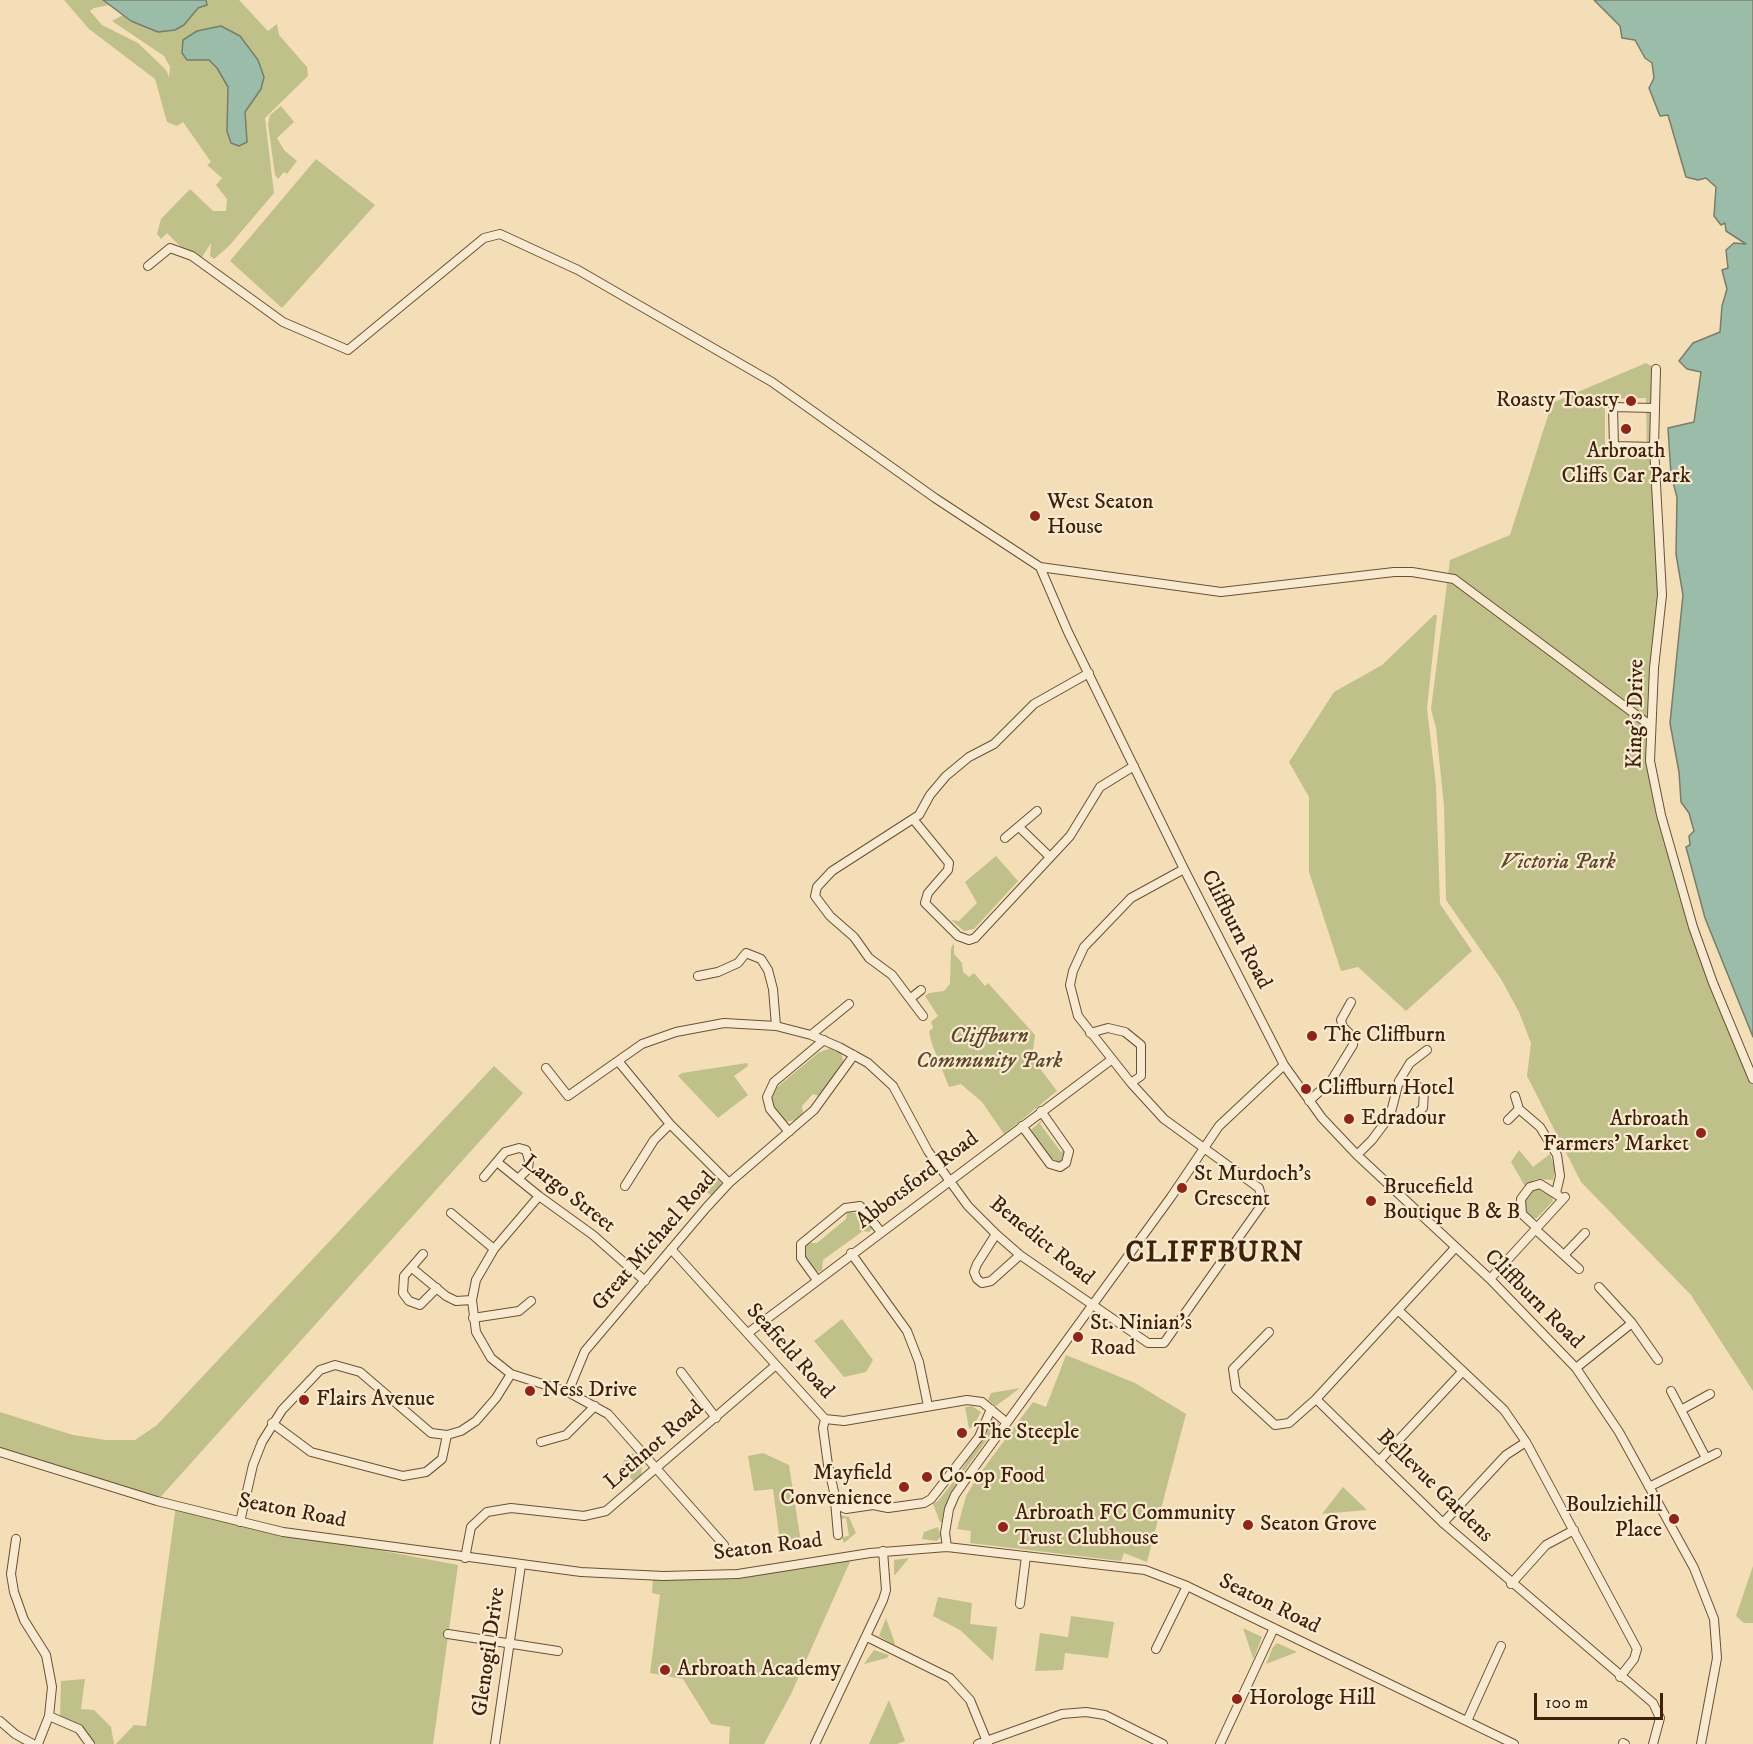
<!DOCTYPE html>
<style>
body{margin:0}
#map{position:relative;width:1753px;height:1744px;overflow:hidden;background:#f4deb7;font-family:"IM FELL DW Pica",serif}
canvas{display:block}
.scale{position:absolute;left:1534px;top:1693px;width:129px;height:27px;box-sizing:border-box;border:3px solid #3f2008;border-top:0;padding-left:8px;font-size:18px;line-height:21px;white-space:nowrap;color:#3f2008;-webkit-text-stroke:4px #f8ead0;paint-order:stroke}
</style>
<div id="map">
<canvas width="1753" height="1744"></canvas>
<div class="scale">100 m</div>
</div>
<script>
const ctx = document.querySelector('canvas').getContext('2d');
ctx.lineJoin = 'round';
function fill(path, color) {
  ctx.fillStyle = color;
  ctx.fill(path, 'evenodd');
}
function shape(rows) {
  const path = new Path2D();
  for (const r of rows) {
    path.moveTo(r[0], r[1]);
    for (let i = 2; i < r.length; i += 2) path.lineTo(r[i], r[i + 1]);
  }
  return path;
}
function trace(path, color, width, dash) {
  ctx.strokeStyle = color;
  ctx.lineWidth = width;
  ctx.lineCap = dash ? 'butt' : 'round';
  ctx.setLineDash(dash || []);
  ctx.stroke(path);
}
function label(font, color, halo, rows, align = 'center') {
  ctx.font = font + ' "IM FELL DW Pica",serif';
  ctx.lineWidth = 4.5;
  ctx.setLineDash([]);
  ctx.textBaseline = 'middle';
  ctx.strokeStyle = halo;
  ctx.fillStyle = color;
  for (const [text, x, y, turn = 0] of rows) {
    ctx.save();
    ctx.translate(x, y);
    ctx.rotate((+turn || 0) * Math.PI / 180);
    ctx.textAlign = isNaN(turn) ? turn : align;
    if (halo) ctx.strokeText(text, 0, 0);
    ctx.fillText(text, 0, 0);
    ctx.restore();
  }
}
fill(shape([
 [64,0,103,0,109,5,94,8,90,11,102,25,138,43,166,70,169,77,170,67,164,56,112,21,123,15,131,21,184,25,198,8,206,5,206,0,239,0,268,31,277,24,279,35,307,67,308,76,265,118,274,193,229,246,214,259,210,256,211,243,202,257,185,251,167,233,161,239,157,234,161,219,190,189,213,211,226,211,227,199,216,185,222,178,207,165,211,162,183,122,177,126,167,122,155,79,89,29],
 [196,59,258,60,261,89,245,112,229,106,228,87,217,68,209,60],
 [281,106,294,122,277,138,284,150,297,161,287,174,284,172,278,179,275,175,268,124,270,115],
 [316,159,375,205,282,308,230,261],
 [1646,363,1656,369,1653,408,1662,595,1650,761,1713,983,1753,1076,1753,1391,1691,1295,1581,1182,1527,1076,1531,1043,1519,1012,1501,979,1446,900,1444,806,1436,728,1431,709,1450,560,1510,535,1552,403],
 [1646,398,1647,458,1605,459,1605,399],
 [1434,615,1437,615,1427,708,1436,786,1440,904,1472,951,1406,1011,1358,967,1341,971,1309,872,1309,797,1289,762,1334,692,1382,665],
 [996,856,1018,881,974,929,964,931,951,920,959,921,977,903,965,882],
 [954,943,954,954,962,963,963,972,969,977,974,973,985,986,988,983,1035,1035,1032,1058,1057,1091,1004,1134,982,1102,961,1084,949,1087,932,1044,929,1031,933,1028,931,1022,938,1016,925,996,929,993,944,991,950,984,951,948],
 [830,1048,841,1053,844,1064,819,1096,813,1094,802,1106,803,1113,796,1120,784,1122,772,1110,769,1094,818,1053],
 [747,1063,748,1066,734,1076,748,1095,718,1118,678,1076,682,1073],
 [494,1066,523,1093,157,1501,0,1452,0,1412,73,1435,106,1440,135,1440,157,1425],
 [1044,1118,1040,1124,1061,1152,1067,1148,1065,1158,1058,1162,1051,1158,1030,1131],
 [1519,1150,1533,1167,1550,1154,1555,1169,1553,1180,1536,1179,1525,1186,1511,1162],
 [716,1175,722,1185,713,1197,704,1190],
 [1537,1187,1551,1193,1553,1201,1537,1218,1533,1218,1526,1215,1524,1200],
 [847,1212,864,1214,873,1228,869,1232,863,1231,823,1260,822,1271,815,1272,806,1262,802,1246,804,1243,817,1243,846,1219],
 [842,1319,873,1360,866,1372,844,1377,814,1341],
 [1066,1355,1135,1383,1186,1414,1147,1562,1124,1553,1121,1561,970,1543,971,1531,957,1529,966,1496,978,1476,1033,1402,1046,1407],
 [1020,1388,996,1406,988,1400,991,1393],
 [972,1406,981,1412,973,1427,969,1429,965,1407],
 [992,1419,999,1423,957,1481,943,1522,940,1522,933,1504,938,1501,957,1477],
 [633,1453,642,1462,641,1476,634,1482,622,1468,624,1460],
 [763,1453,789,1465,802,1549,781,1550,773,1489,754,1491,748,1456],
 [1343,1487,1367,1510,1322,1514],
 [176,1505,283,1532,458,1565,433,1744,116,1744,134,1725,146,1726],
 [839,1515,849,1517,856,1533,844,1543,842,1537,849,1536,846,1518,840,1519],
 [938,1527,941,1536,937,1541,922,1539,924,1532],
 [853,1555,791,1694,764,1744,729,1744,730,1727,711,1724,683,1679,650,1673,660,1595,652,1593,653,1575,738,1574],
 [909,1558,895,1575,894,1575,894,1560],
 [1753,1566,1753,1623,1744,1623,1736,1616],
 [938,1597,972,1603,970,1624,997,1627,993,1661,960,1630,933,1616],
 [1071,1616,1114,1622,1108,1658,1065,1653,1063,1670,1035,1671,1040,1633,1068,1637],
 [886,1618,895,1643,894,1645,879,1636],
 [1243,1628,1262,1637,1254,1658,1253,1658],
 [1277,1643,1297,1652,1266,1664,1273,1647],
 [874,1650,889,1655,887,1658,864,1664],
 [85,1679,81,1709,94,1710,111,1727,114,1744,94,1744,86,1730,60,1716,61,1681],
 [889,1700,905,1741,897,1744,869,1744]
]), '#c0c08b');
const water = shape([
 [103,0,206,0,207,5,198,8,184,25,175,30,158,32,131,21,103,0],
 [1594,0,1753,0,1753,1037,1705,918,1686,847,1690,845,1689,836,1694,831,1689,813,1681,802,1679,772,1670,723,1683,595,1676,554,1677,497,1671,475,1668,428,1694,422,1701,372,1687,369,1679,361,1693,343,1720,332,1722,306,1727,289,1722,270,1728,268,1726,250,1734,243,1746,244,1726,231,1725,223,1721,225,1714,216,1716,187,1706,178,1698,180,1686,177,1668,115,1660,116,1649,88,1654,78,1652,63,1645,58,1635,40,1622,38,1620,26,1594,0],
 [221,26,240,36,258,60,264,77,261,89,245,112,247,142,239,146,231,143,227,131,228,87,217,68,209,60,187,60,182,53,183,40,197,31,221,26]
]);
fill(water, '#9cbcaa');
trace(water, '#777e69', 1.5);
const minor = shape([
 [148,266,170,248,192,256,283,322,348,350,484,238,500,234,578,270,772,382,935,498,1040,567,1221,592,1394,572,1412,572,1454,579,1651,726],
 [1656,369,1654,447,1662,595,1654,668,1650,761,1661,815,1693,927,1713,983,1753,1079],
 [1653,408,1613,407,1614,446,1654,447],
 [1040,567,1068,632,1184,869,1284,1065,1322,1118,1357,1155,1490,1279,1576,1368,1619,1432,1694,1568,1714,1619,1717,1658,1701,1744],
 [913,819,949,863,948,870,928,893,925,903,958,936,969,940,975,938,1070,836,1100,787,1134,766],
 [1019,827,1050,857],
 [1005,838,1037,811],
 [698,976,718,972,738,963,746,953,761,959,768,970,773,989,776,1026],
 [911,998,921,990],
 [923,1016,892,975,869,958,854,937,830,916,815,896,817,887,832,871,919,815,930,795,946,776,969,757,994,744,1034,704,1089,673],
 [1090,1033,1108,1028,1125,1032,1141,1045,1141,1076,1131,1083],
 [811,1035,849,1004],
 [618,1061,670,1124,729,1183],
 [546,1068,568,1096,642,1044,676,1032,724,1023,776,1026,811,1035,839,1047,868,1063,893,1086,928,1151,968,1206,996,1234,1020,1255,1148,1343,1164,1343,1263,1203,1259,1188,1164,1119,1131,1083,1078,1016,1070,985,1073,971,1084,947,1131,898,1184,869],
 [1515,1096,1519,1109,1540,1127,1557,1155,1560,1176,1556,1193],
 [1309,1101,1331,1081,1353,1045,1353,1037,1343,1027,1341,1020,1351,1002],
 [1390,1116,1402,1119,1411,1118,1423,1108,1424,1092,1414,1083,1399,1081],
 [1508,1120,1519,1109],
 [1022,1126,1050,1164,1060,1167,1066,1163,1069,1151,1041,1111],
 [789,1132,770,1109,767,1097,774,1082,824,1040],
 [1357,1155,1372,1140,1390,1116,1399,1081,1410,1063,1427,1050],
 [497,1162,539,1196,593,1235,645,1281],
 [484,1177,505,1152,519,1148,526,1150,529,1160,528,1169,518,1179],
 [625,1186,654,1140,670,1124],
 [539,1196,494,1249,476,1280,472,1300,476,1332,491,1358,511,1374,568,1392,608,1414,724,1545],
 [451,1213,494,1249],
 [1536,1227,1522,1214,1521,1199,1530,1187,1540,1184,1559,1196],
 [1535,1229,1579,1269],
 [996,1234,977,1264,974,1272,977,1279,982,1283,991,1281,1020,1255],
 [1455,1248,1316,1399,1443,1523,1653,1703,1660,1718,1653,1744],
 [671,1249,825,1419,844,1421,967,1400,982,1402,1006,1422],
 [851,1253,907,1331,919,1362,928,1406],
 [423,1254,404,1276,403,1293,409,1301,420,1305,437,1288],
 [1564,1255,1585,1233],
 [412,1268,446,1296,456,1301,472,1300],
 [1490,1279,1565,1197],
 [817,1280,801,1258,801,1244,845,1208,860,1206,881,1232],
 [1599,1287,1632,1323,1658,1360],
 [1398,1310,1504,1410,1526,1442,1637,1649,1634,1659,1620,1677],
 [473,1318,519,1311,531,1301],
 [1269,1332,1233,1369,1236,1389,1275,1425,1289,1423,1316,1399],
 [748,1333,1111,1060],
 [1576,1368,1632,1323],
 [681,1372,716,1418],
 [1671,1391,1681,1410],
 [568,1392,585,1351,706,1208,729,1183,814,1110,854,1055],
 [825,1419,823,1428,828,1465,837,1505,846,1509,873,1505,888,1508,924,1503,931,1499,979,1437,991,1409],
 [272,1423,311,1452,403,1476,426,1472,442,1459,447,1435],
 [541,1442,566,1435,595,1406],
 [0,1452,157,1501,283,1532,581,1572,663,1576,738,1574,870,1553,947,1547,1145,1570,1187,1586,1514,1744],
 [1706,1458,1681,1410,1710,1394],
 [1379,1461,1463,1371],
 [1649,1487,1717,1453],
 [835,1501,838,1535],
 [240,1522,253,1465,262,1442,282,1410,320,1370,335,1365,360,1372,431,1433,447,1435,461,1431,476,1421,496,1398,511,1374],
 [1443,1523,1506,1455,1526,1442],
 [16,1539,11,1574,14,1592,24,1620,46,1655,52,1687,49,1716,38,1744],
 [947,1547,945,1533,949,1509,955,1495,971,1472,1171,1197,1219,1126,1284,1065],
 [465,1558,471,1527,487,1512,511,1508,584,1516,606,1511,776,1365],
 [1511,1584,1546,1545,1574,1530],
 [1020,1604,1026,1556],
 [448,1634,558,1651],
 [867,1637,950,1678,970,1700,988,1744],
 [1156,1649,1187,1586],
 [49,1716,79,1729,90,1744],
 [0,1721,15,1734,33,1744],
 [1467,1721,1501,1646],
 [1623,1743,1625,1744],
 [495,1744,521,1565],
 [815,1744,883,1600,886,1590,883,1551],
 [978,1744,1062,1714,1086,1712,1105,1715,1163,1744],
 [1220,1744,1274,1628]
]);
trace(minor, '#6c5034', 10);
trace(minor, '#f8ead0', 8);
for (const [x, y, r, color] of [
 [1631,401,6,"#8f2418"],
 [1626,429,6,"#8f2418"],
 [1035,516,6,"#8f2418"],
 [1312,1036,6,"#8f2418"],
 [1306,1089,6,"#8f2418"],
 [1349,1119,6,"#8f2418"],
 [1701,1133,6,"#8f2418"],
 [1182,1188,6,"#8f2418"],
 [1371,1201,6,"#8f2418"],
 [1078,1337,6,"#8f2418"],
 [530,1391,6,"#8f2418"],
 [304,1400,6,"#8f2418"],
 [962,1433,6,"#8f2418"],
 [927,1477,6,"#8f2418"],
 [904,1487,6,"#8f2418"],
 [1674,1519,6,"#8f2418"],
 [1248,1525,6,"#8f2418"],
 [1003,1527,6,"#8f2418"],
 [665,1670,6,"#8f2418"],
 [1237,1699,6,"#8f2418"]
]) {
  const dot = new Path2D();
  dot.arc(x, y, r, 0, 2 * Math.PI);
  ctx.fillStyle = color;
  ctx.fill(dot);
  trace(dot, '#f8ead0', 2);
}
label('22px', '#3f2008', '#f8ead0', [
 ["Roasty Toasty",1619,401,"right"],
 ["Arbroath",1626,452,"center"],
 ["Cliffs Car Park",1626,477,"center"],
 ["West Seaton",1047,503],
 ["House",1047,528],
 ["The Cliffburn",1324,1036],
 ["Cliffburn Hotel",1318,1089],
 ["Edradour",1361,1119],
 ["Arbroath",1689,1120,"right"],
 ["Farmers' Market",1689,1145,"right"],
 ["St Murdoch's",1194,1175],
 ["Crescent",1194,1200],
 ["Brucefield",1383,1188],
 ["Boutique B & B",1383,1213],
 ["St. Ninian's",1090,1324],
 ["Road",1090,1349],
 ["Ness Drive",542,1391],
 ["Flairs Avenue",316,1400],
 ["The Steeple",974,1433],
 ["Mayfield",892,1474,"right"],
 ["Convenience",892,1499,"right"],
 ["Co-op Food",939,1477],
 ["Boulziehill",1662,1506,"right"],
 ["Place",1662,1531,"right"],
 ["Arbroath FC Community",1015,1514],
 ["Trust Clubhouse",1015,1539],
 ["Seaton Grove",1260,1525],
 ["Arbroath Academy",677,1670],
 ["Horologe Hill",1249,1699]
], 'left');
label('22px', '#3f2008', '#f8ead0', [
 ["King's Drive",1637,714,-89],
 ["Cliffburn Road",1235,930,63],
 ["Abbotsford Road",918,1181,-37],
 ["Largo Street",568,1195,38],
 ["Great Michael Road",655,1242,-49],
 ["Benedict Road",1041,1242,39],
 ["Cliffburn Road",1533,1300,45],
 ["Seafield Road",789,1352,48],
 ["Lethnot Road",655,1446,-41],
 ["Bellevue Gardens",1434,1487,44],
 ["Seaton Road",292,1512,11],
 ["Seaton Road",768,1548,-7],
 ["Seaton Road",1269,1605,26],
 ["Glenogil Drive",490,1652,-82]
]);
label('italic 22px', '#5f4829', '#f8ead0', [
 ["Victoria Park",1558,863],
 ["Cliffburn",989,1037],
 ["Community Park",989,1062]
]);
ctx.letterSpacing = '1.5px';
label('bold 28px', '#3f2008', '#f8ead0', [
 ["CLIFFBURN",1215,1255]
]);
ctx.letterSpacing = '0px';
</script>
